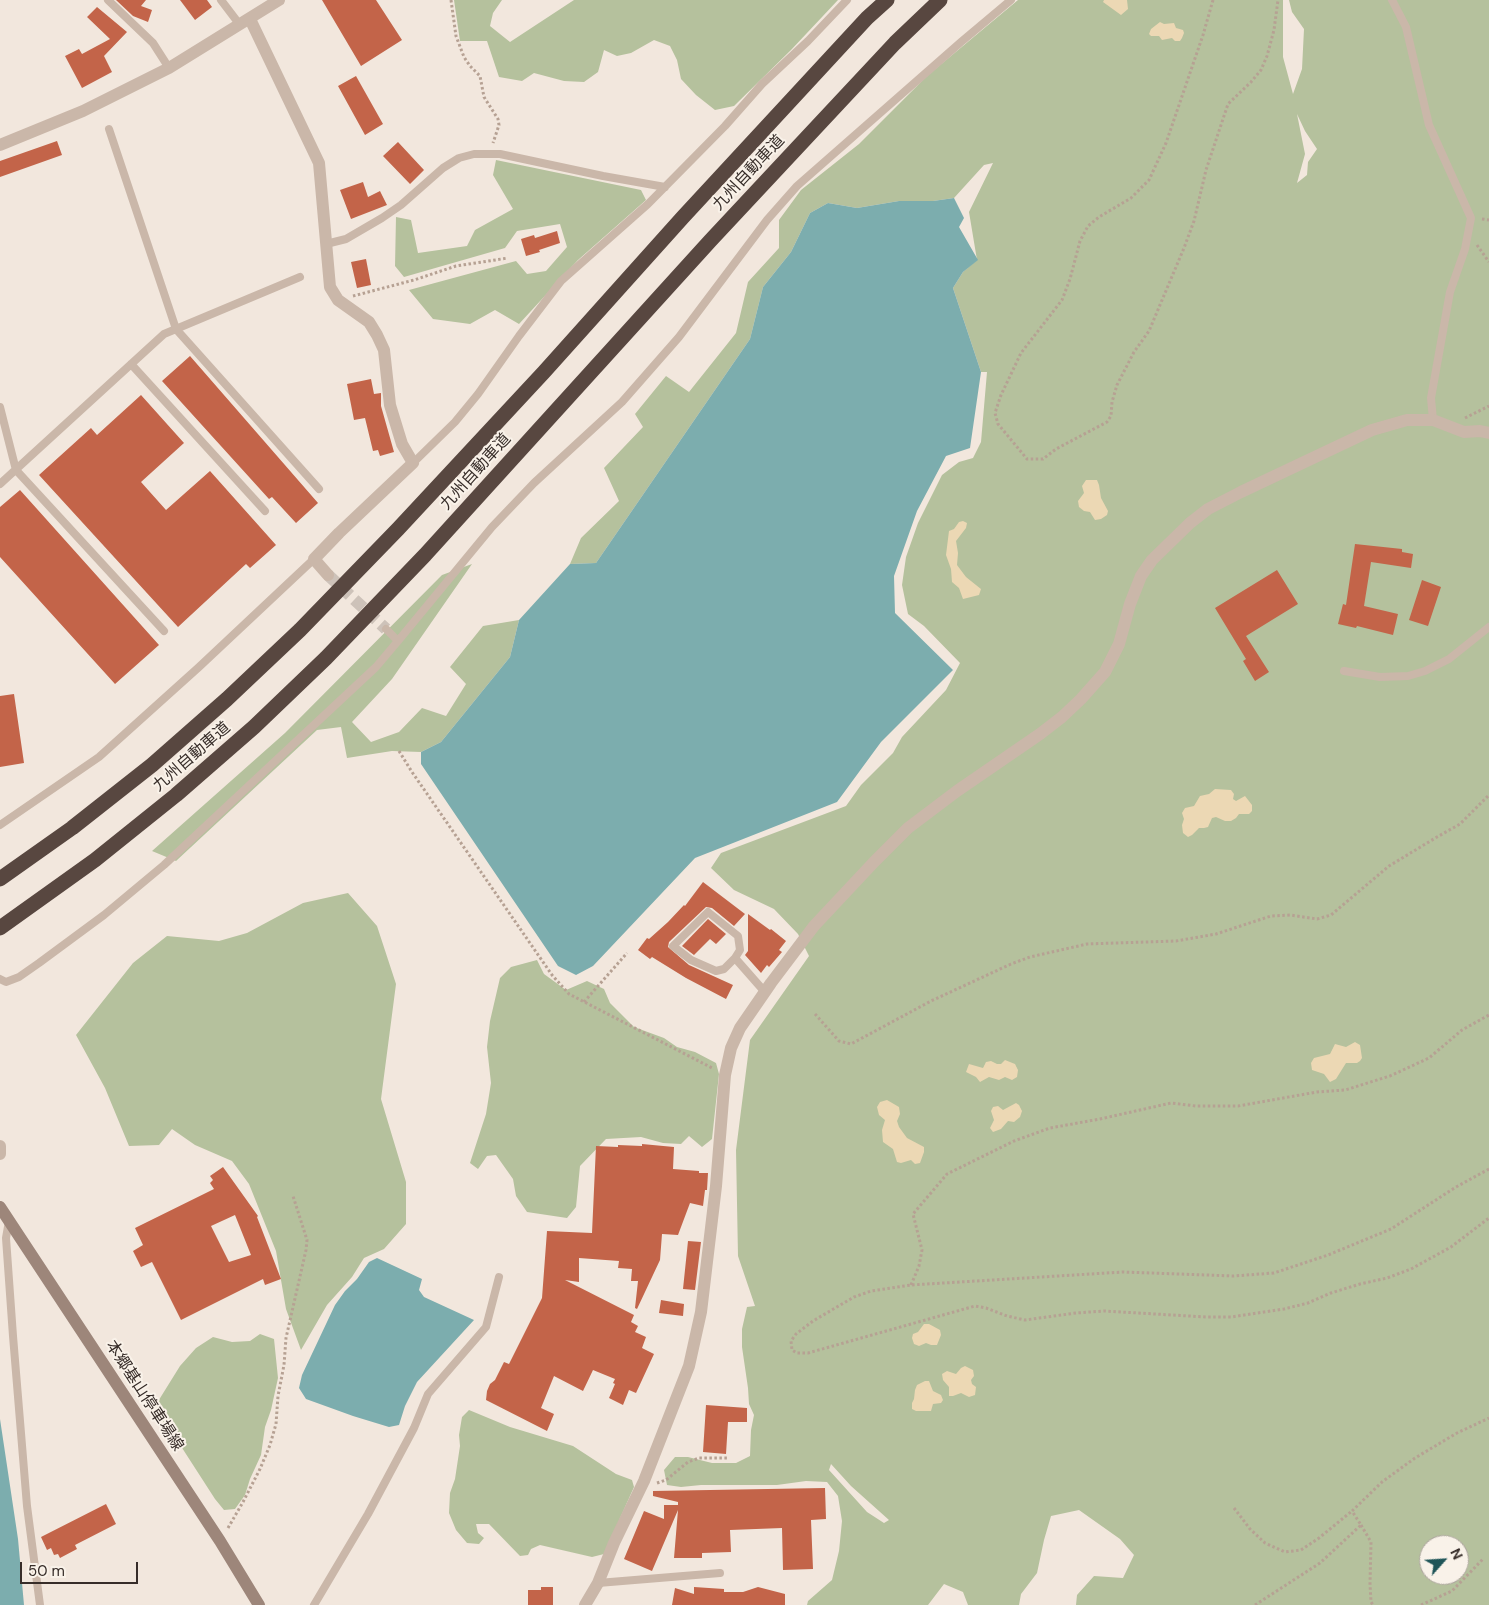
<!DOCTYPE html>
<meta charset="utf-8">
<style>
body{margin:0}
#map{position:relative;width:1489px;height:1605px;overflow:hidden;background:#f2e7dd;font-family:"DM Sans",sans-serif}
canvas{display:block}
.north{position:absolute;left:1419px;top:1535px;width:50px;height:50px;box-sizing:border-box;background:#f9f2e9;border:1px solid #aba39c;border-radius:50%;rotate:64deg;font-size:14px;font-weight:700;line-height:20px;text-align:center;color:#372d29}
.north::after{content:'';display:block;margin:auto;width:18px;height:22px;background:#1f5558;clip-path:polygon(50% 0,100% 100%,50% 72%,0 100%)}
.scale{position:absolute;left:20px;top:1562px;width:118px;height:22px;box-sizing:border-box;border:2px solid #372d29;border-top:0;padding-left:6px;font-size:15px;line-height:18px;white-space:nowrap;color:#372d29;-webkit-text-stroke:4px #f9f2e9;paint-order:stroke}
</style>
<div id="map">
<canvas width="1489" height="1605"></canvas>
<div class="north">N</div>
<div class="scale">50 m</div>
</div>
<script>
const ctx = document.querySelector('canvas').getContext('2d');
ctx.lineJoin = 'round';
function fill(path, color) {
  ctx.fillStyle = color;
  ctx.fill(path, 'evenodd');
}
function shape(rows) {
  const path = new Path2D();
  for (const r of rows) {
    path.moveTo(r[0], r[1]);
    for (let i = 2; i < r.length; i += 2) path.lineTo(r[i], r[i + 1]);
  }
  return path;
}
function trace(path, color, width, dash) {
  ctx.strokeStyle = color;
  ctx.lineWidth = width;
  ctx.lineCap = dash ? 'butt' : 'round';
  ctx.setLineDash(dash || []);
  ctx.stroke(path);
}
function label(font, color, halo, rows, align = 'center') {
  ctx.font = font + ' "DM Sans","Noto Sans JP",sans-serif';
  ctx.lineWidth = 4;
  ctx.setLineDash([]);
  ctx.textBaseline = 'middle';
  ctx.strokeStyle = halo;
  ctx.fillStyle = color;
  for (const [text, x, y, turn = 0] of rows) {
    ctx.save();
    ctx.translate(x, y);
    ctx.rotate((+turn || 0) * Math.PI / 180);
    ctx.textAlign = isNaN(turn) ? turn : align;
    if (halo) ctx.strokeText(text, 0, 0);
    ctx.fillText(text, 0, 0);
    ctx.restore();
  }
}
fill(shape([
 [454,0,502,0,493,13,490,26,510,42,574,0,838,0,791,50,734,106,715,110,696,95,681,79,677,60,670,46,654,40,631,53,617,56,604,50,598,72,584,82,564,81,534,73,522,81,499,77,487,41,460,41],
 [1018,0,1283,0,1283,57,1293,94,1302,69,1304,29,1292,12,1289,0,1489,0,1489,1605,1076,1605,1077,1595,1094,1576,1123,1578,1134,1555,1120,1539,1079,1510,1051,1516,1044,1540,1037,1573,1021,1594,1019,1605,968,1605,963,1592,944,1584,928,1605,807,1605,808,1601,832,1580,839,1551,842,1521,838,1496,827,1482,806,1481,777,1485,701,1485,681,1487,667,1485,664,1470,675,1457,688,1457,712,1463,736,1463,750,1456,751,1430,754,1415,749,1404,748,1388,742,1347,742,1329,747,1307,755,1306,738,1256,736,1150,750,1040,809,956,798,934,774,909,734,890,711,868,721,853,846,806,861,785,893,753,902,737,946,690,960,663,924,626,908,614,902,585,906,557,918,523,942,475,959,462,973,458,981,442,987,372,981,372,953,288,963,272,977,260,969,212,993,163,984,165,954,198,933,201,899,201,857,208,828,203,810,213,791,252,763,287,750,339,596,563,570,564,581,538,619,501,604,468,643,427,635,414,666,376,689,392,736,333,748,282,779,248,779,220,801,190,859,144,927,76],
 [1297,114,1305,131,1317,149,1308,162,1307,175,1297,183,1305,154],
 [831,1464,851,1486,889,1520,884,1523,867,1512,829,1470],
 [1429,1545,1459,1545,1459,1575,1429,1575],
 [496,160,641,190,646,200,578,260,519,324,495,310,470,324,433,319,409,290,516,261,527,274,546,271,567,247,560,224,517,231,505,248,404,277,395,266,396,217,411,220,418,253,467,246,475,230,513,209,493,175],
 [472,564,392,679,352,722,371,742,399,732,422,708,446,716,466,684,450,667,483,626,519,620,510,657,441,742,421,752,392,751,347,758,341,727,317,730,176,861,152,851,285,733,442,575],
 [348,893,377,926,396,984,381,1099,406,1182,406,1224,384,1249,364,1258,352,1277,327,1305,301,1350,286,1309,276,1251,249,1184,232,1161,195,1145,172,1129,159,1145,129,1146,105,1088,76,1035,133,963,167,936,219,941,247,933,303,903],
 [537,960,544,974,566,990,587,981,604,989,610,1003,634,1027,664,1038,677,1047,695,1052,716,1063,719,1074,712,1139,702,1147,689,1136,681,1144,663,1143,641,1137,606,1139,580,1166,576,1207,567,1218,527,1212,516,1196,513,1179,496,1155,487,1156,478,1169,470,1163,486,1114,491,1083,487,1047,490,1021,500,978,511,967],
 [260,1334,274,1339,278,1378,271,1410,265,1427,261,1455,250,1479,245,1495,235,1509,224,1510,215,1499,175,1437,159,1416,157,1403,180,1366,196,1348,213,1337,232,1342,250,1341],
 [469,1410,510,1427,573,1446,616,1474,632,1480,634,1487,604,1554,592,1557,540,1545,531,1549,528,1555,520,1556,489,1524,476,1524,478,1533,484,1538,479,1544,467,1543,456,1530,449,1513,450,1493,455,1479,460,1446,459,1435,462,1417]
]), '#b5c19d');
fill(shape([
 [1104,0,1127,0,1128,9,1121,15,1103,2],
 [1160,22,1164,24,1174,23,1176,28,1183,30,1184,33,1182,38,1180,41,1175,41,1172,38,1162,40,1159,36,1151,36,1149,34,1151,29],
 [1086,480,1097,480,1099,485,1101,498,1108,511,1107,515,1101,519,1095,520,1090,512,1084,511,1079,507,1078,501,1084,493,1082,486],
 [959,522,963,521,967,523,966,528,956,541,958,553,957,565,966,577,981,589,979,595,963,599,959,588,952,582,951,569,946,555,949,531,954,529],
 [1215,789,1231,790,1234,794,1233,799,1236,801,1245,796,1252,805,1252,811,1249,814,1239,814,1236,818,1231,821,1225,821,1216,817,1212,818,1208,827,1204,828,1199,828,1192,835,1188,837,1183,833,1182,825,1184,819,1182,813,1185,808,1194,806,1200,796,1209,794],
 [1355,1042,1360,1045,1362,1058,1360,1061,1357,1063,1346,1063,1336,1079,1330,1082,1324,1074,1312,1070,1311,1063,1314,1058,1330,1054,1335,1044,1346,1047],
 [1005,1060,1015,1064,1018,1070,1017,1077,1012,1080,1005,1077,999,1080,989,1077,980,1082,976,1077,966,1072,969,1064,983,1068,986,1062,991,1061,997,1064,1001,1064],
 [887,1100,899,1107,900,1114,897,1121,899,1127,907,1138,924,1147,924,1152,920,1163,915,1164,911,1160,901,1163,897,1162,893,1149,883,1142,882,1130,885,1120,879,1115,877,1107,880,1102],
 [1016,1103,1019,1105,1022,1111,1020,1117,1014,1122,1008,1121,1001,1129,993,1132,990,1128,994,1120,991,1111,993,1107,998,1106,1003,1110],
 [924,1324,929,1324,940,1330,941,1335,937,1345,931,1345,926,1343,919,1346,914,1344,912,1338,913,1334,918,1332],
 [965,1366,973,1370,974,1376,971,1380,972,1384,976,1387,975,1395,969,1397,961,1393,953,1396,949,1396,949,1387,943,1380,942,1374,947,1371,956,1374,961,1368],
 [925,1381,929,1381,933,1391,941,1395,943,1400,941,1403,933,1404,931,1411,916,1411,912,1409,912,1403,914,1399,915,1390,917,1385]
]), '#ecd8b4');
fill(shape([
 [954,198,964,218,959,227,978,260,963,272,953,288,981,372,970,448,946,456,917,511,894,576,895,613,953,670,881,742,837,802,695,858,593,966,576,975,558,966,421,764,421,752,441,742,510,657,519,620,570,564,596,563,750,339,763,287,791,252,810,213,828,203,857,208,899,201,933,201],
 [377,1258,422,1279,419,1290,424,1297,474,1320,417,1382,405,1406,399,1425,389,1427,353,1416,306,1399,299,1388,302,1375,335,1305,345,1291,357,1279,369,1262],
 [0,1419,18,1539,24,1605,0,1605]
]), '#7cadae');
fill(shape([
 [116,0,146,0,141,6,152,10,148,22,133,16],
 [180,0,207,0,212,7,195,20],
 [322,0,376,0,402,40,361,66],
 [97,7,127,32,104,56,112,72,82,88,65,56,79,49,82,54,110,39,87,17],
 [356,76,383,124,365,135,338,86],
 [57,141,62,155,0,177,0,161],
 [398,142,424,170,410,184,383,156],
 [363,182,368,197,380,191,387,205,351,219,340,190],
 [557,231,560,243,539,250,540,252,526,256,521,239,534,235,535,238],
 [366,259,371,285,357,288,351,262],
 [190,356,318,503,296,523,272,497,269,499,162,381],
 [371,379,374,394,381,393,381,406,394,452,380,456,378,450,373,451,365,418,354,420,347,384],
 [141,395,184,443,141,482,166,510,210,471,276,545,250,568,246,564,178,627,39,475,91,428,97,435],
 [20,490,159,645,115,684,0,557,0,507],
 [1355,544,1402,549,1402,552,1413,554,1411,568,1371,562,1364,606,1398,614,1393,635,1357,626,1356,628,1338,624,1343,604,1346,605],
 [1277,570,1298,604,1246,636,1269,672,1255,681,1243,661,1246,659,1215,608],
 [1422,580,1441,587,1428,626,1409,620],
 [14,694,24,763,0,767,0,696],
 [703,882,745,914,734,926,712,908,706,907,669,942,668,947,689,965,733,985,726,999,686,978,652,957,650,959,638,950,647,938,649,939,668,922,684,905,685,906],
 [748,914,770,930,771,929,786,941,779,950,782,952,769,967,767,965,761,973,745,955,748,951],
 [708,919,726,934,716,944,710,939,694,955,682,946],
 [642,1144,674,1147,673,1169,699,1171,699,1173,708,1173,707,1190,705,1190,703,1206,690,1203,678,1235,662,1234,660,1260,637,1309,635,1308,638,1281,631,1281,632,1269,618,1268,619,1261,579,1258,579,1282,565,1280,634,1315,631,1322,638,1326,635,1332,646,1337,642,1348,654,1354,636,1393,629,1390,623,1405,609,1398,615,1384,613,1383,615,1379,593,1370,583,1391,554,1376,541,1408,554,1414,547,1431,486,1400,487,1391,490,1384,495,1380,504,1362,509,1364,542,1298,547,1231,592,1233,596,1146,618,1147,618,1145,642,1146],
 [223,1167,258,1216,257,1217,281,1279,265,1285,263,1279,181,1320,152,1262,141,1267,133,1251,143,1245,135,1228,214,1189,210,1183,213,1180,210,1176],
 [235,1215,251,1255,229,1262,211,1226],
 [688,1241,701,1242,695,1290,683,1289],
 [661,1300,684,1304,683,1316,659,1313],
 [706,1405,747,1408,747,1422,728,1422,726,1454,703,1452],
 [825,1488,826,1519,811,1520,813,1569,783,1570,782,1528,730,1530,731,1552,702,1553,702,1558,674,1558,678,1510,652,1571,624,1559,644,1511,664,1519,664,1505,678,1505,678,1502,653,1496,653,1491],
 [106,1504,116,1524,75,1545,77,1549,60,1558,58,1554,54,1555,51,1548,47,1550,41,1537],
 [541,1587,553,1587,553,1605,528,1605,528,1590,541,1590],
 [694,1587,724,1589,724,1592,743,1592,758,1587,785,1594,785,1605,672,1605,675,1588,694,1594]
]), '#c36449');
trace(shape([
 [328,575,386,629]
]), '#cdc2b9', 12, [12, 6]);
trace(shape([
 [451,0,456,36,464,57,470,66,480,76,484,97,498,119,499,125,493,143],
 [1213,0,1203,35,1166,143,1149,180,1131,198,1099,217,1088,226,1080,241,1070,279,1062,300,1021,353,1001,395,995,413,998,424,1027,459,1043,459,1056,449,1107,422,1111,416,1112,402,1117,385,1134,352,1149,331,1184,248,1194,221,1206,170,1228,104,1251,82,1261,70,1267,56,1274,30,1278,0],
 [1482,219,1489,220],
 [1477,245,1489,262],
 [353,296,414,280,456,266,508,258],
 [1465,418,1489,406],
 [399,751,412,772,552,975,569,994,714,1069],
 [584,1002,627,953],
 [815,1014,839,1041,851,1044,931,1001,1011,964,1030,957,1087,944,1176,941,1216,934,1271,916,1290,915,1317,919,1331,915,1389,866,1437,837,1460,824,1489,795],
 [1489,1169,1456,1187,1391,1229,1328,1255,1274,1273,1234,1276,1123,1272,911,1285,871,1291,854,1297,813,1321,796,1334,791,1341,792,1350,797,1353,808,1353,975,1306,986,1308,1007,1316,1025,1320,1076,1313,1104,1311,1206,1317,1231,1317,1284,1309,1308,1303,1331,1293,1360,1284,1387,1278,1411,1269,1451,1247,1489,1218],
 [911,1285,919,1266,922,1250,913,1214,947,1174,1014,1141,1050,1128,1100,1119,1171,1103,1196,1106,1238,1106,1317,1092,1345,1090,1390,1076,1429,1058,1462,1030,1489,1015],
 [657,1483,666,1480,688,1462,699,1458,729,1458],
 [1234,1508,1250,1529,1265,1543,1285,1552,1301,1550,1319,1538,1352,1511],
 [1361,1525,1371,1542,1370,1584,1371,1602,1373,1605],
 [228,1528,243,1502,260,1469,270,1445,276,1424,278,1396,284,1365,286,1338,306,1250,307,1240,293,1196],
 [1255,1605,1320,1563,1361,1525,1352,1511,1382,1482,1415,1458,1457,1433,1489,1418],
 [1421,1605,1452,1591,1484,1558]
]), '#b6a193', 3, [2.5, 2.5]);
trace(shape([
 [108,0,153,43,169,68],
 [221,0,240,25],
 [1392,0,1406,27,1429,125,1471,218,1465,249,1450,292,1431,398,1433,420],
 [109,129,176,329,319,489],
 [326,244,346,239,382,218,401,205,443,168,459,158,474,154,500,154,603,176,665,187],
 [131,364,265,511],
 [0,407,16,470,164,631],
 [413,463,455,422,478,394,519,336,561,281,648,204,725,126,762,84,808,41,847,0],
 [0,484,164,334,300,277],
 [398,641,492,527,534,483,622,402,679,337,767,220,797,186,961,42,1011,0],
 [1344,671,1380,677,1408,676,1425,671,1449,659,1489,627],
 [0,825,99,757,199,667,314,559],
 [735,958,740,950,738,936,708,912,673,946,691,960,716,971,724,969,735,958,764,991],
 [0,979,6,982,19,977,39,963,104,915,164,865,376,667,398,641,386,629],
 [9,1221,6,1238,13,1336,27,1506,40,1605],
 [598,1583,720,1573],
 [314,1605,368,1514,414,1428,428,1394,486,1327,499,1277]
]), '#cab7a9', 8);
trace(shape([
 [250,19,319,163,330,287,338,300,369,322,377,335,384,350,390,405,402,444,413,463,339,533,314,559,328,575],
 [0,1146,0,1154],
 [585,1605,598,1583,614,1543,644,1481,689,1366,701,1312,716,1186,725,1075,731,1048,740,1028,771,983,814,926,874,862,908,828,957,791,1040,734,1062,717,1081,699,1105,672,1119,644,1130,604,1141,576,1152,560,1190,523,1208,509,1241,492,1372,430,1407,420,1433,420,1464,432,1480,431,1489,433]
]), '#cab7a9', 12);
trace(shape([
 [0,145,83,111,169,68,279,0]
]), '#cab7a9', 12);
trace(shape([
 [0,1207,220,1541,259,1605]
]), '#9d867a', 12);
trace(shape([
 [0,879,72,828,152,765,227,699,300,630,398,529,544,372,683,217,867,18,887,0],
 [0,928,95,860,176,795,254,727,326,658,425,555,710,241,895,43,940,0]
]), '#584740', 15);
label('16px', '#372d29', '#f9f2e9', [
 ["九州自動車道",749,173,-47],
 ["九州自動車道",476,472,-48],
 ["九州自動車道",192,757,-41],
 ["本郷基山停車場線",144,1396,57]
]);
</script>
